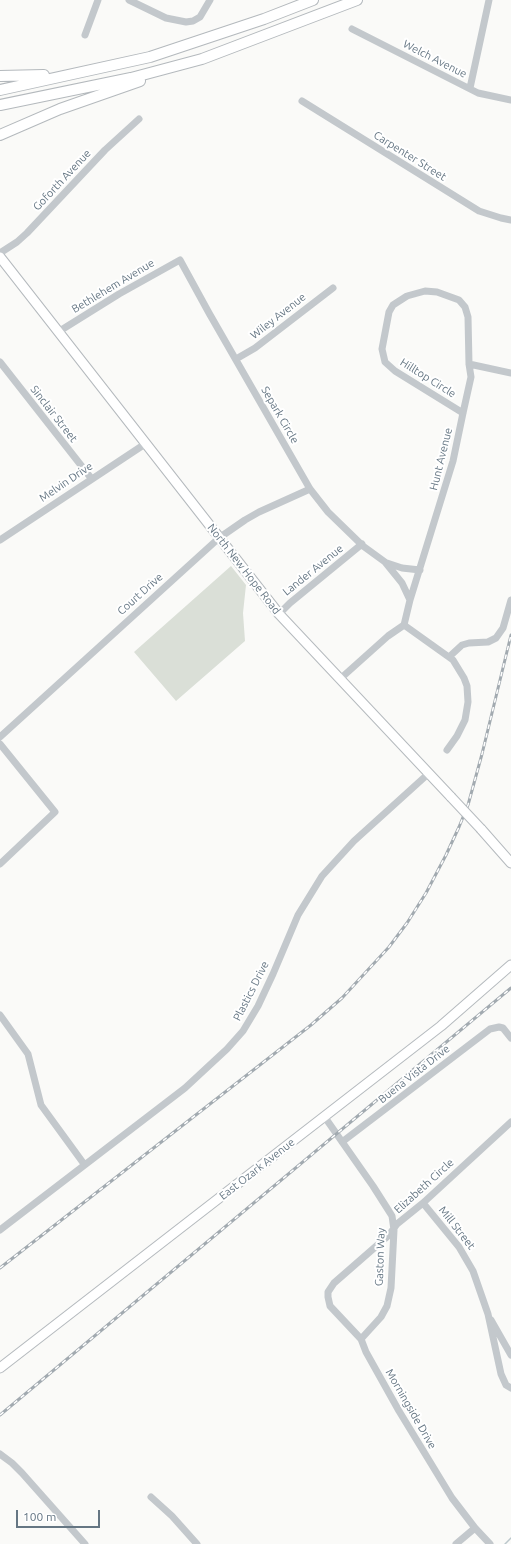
<!DOCTYPE html>
<style>
body{margin:0}
#map{position:relative;width:511px;height:1544px;overflow:hidden;background:#fafaf8;font-family:Ubuntu,sans-serif}
canvas{display:block}
.scale{position:absolute;left:16px;top:1510px;width:84px;height:18px;box-sizing:border-box;border:2px solid #657683;border-top:0;padding-left:5px;font-size:12px;line-height:14px;white-space:nowrap;color:#657683;-webkit-text-stroke:3px #fff;paint-order:stroke}
</style>
<div id="map">
<canvas width="511" height="1544"></canvas>
<div class="scale">100 m</div>
</div>
<script>
const ctx = document.querySelector('canvas').getContext('2d');
ctx.lineJoin = 'round';
function fill(path, color) {
  ctx.fillStyle = color;
  ctx.fill(path, 'evenodd');
}
function shape(rows) {
  const path = new Path2D();
  for (const r of rows) {
    path.moveTo(r[0], r[1]);
    for (let i = 2; i < r.length; i += 2) path.lineTo(r[i], r[i + 1]);
  }
  return path;
}
function trace(path, color, width, dash) {
  ctx.strokeStyle = color;
  ctx.lineWidth = width;
  ctx.lineCap = dash ? 'butt' : 'round';
  ctx.setLineDash(dash || []);
  ctx.stroke(path);
}
function label(font, color, halo, rows, align = 'center') {
  ctx.font = font + ' Ubuntu,sans-serif';
  ctx.lineWidth = 4;
  ctx.setLineDash([]);
  ctx.textBaseline = 'middle';
  ctx.strokeStyle = halo;
  ctx.fillStyle = color;
  for (const [text, x, y, turn = 0] of rows) {
    ctx.save();
    ctx.translate(x, y);
    ctx.rotate((+turn || 0) * Math.PI / 180);
    ctx.textAlign = isNaN(turn) ? turn : align;
    if (halo) ctx.strokeText(text, 0, 0);
    ctx.fillText(text, 0, 0);
    ctx.restore();
  }
}
fill(shape([
 [231,566,246,585,243,613,245,641,176,701,134,652]
]), '#dadfd7');
trace(shape([
 [505,1544,511,1538]
]), '#bbc7cb', 1.5);
const major = shape([
 [0,257,279,614,451,797],
 [481,829,511,863],
 [0,1368,441,1026,511,965]
]);
const highway = shape([
 [0,76,44,75],
 [0,90,150,57,264,19,313,0],
 [0,105,131,78,202,59,357,0],
 [0,135,60,109,140,81]
]);
trace(major, '#b5babe', 11);
trace(highway, '#b4b9bd', 12);
trace(shape([
 [129,0,166,18,186,22,193,21,200,17,210,0],
 [352,29,478,93,511,100],
 [85,35,98,0],
 [470,88,489,0],
 [302,101,479,211,501,218,511,220],
 [0,253,17,242,27,233,105,150,139,119],
 [58,332,119,294,180,260,209,313,310,489,328,512,363,546,385,562,402,583,410,600,404,625],
 [236,359,255,348,333,288],
 [0,362,91,478],
 [469,364,511,373],
 [0,540,145,444],
 [387,563,402,568,420,570],
 [410,600,453,461,463,413,471,377,469,364,468,317,465,307,459,300,437,292,425,291,407,296,393,305,389,312,382,349,385,362,395,371,463,413],
 [279,614,290,603,362,544],
 [404,625,453,660,464,678,467,686,468,702,465,720,457,736,447,750],
 [449,657,462,645,469,643,488,642,496,638,503,628,511,600],
 [340,679,388,636,404,625],
 [0,737,219,538,245,520,259,512,310,489],
 [0,744,55,812,0,864],
 [0,1015,28,1054,41,1105,84,1164],
 [324,1116,373,1186,387,1208,392,1216,394,1230,391,1288,387,1306,381,1317,361,1339],
 [342,1142,490,1029,499,1027,503,1028,511,1038],
 [423,1203,459,1247,473,1271,488,1314,501,1374,506,1385,511,1388],
 [0,1230,185,1088,227,1049,243,1031,258,1006,273,974,298,915,322,876,354,841,428,774],
 [491,1320,511,1355],
 [0,1454,12,1463,22,1473,85,1544],
 [151,1497,172,1516,197,1544],
 [456,1544,475,1528],
 [490,1544,475,1528,452,1498,399,1411,366,1352,361,1339,330,1306,328,1297,328,1292,334,1283,389,1235,397,1224,423,1203,511,1122]
]), '#c3c8cc', 7);
trace(major, '#fff', 9);
trace(highway, '#fff', 10);
const rail = shape([
 [0,1268,311,1025,342,998,389,947,407,923,426,893,446,855,459,827,468,805,482,754,511,635],
 [0,1415,511,988]
]);
trace(rail, '#a2aab0', 3);
trace(rail, '#fff', 1.5, [4.5]);
const majorBridge = shape([
 [451,797,481,829]
]);
trace(majorBridge, '#b5babe', 11, []);
trace(majorBridge, '#fff', 9);
label('11px', '#657683', '#fff', [
 ["Welch Avenue",435,59,27],
 ["Carpenter Street",410,156,32],
 ["Goforth Avenue",62,180,-47],
 ["Bethlehem Avenue",113,286,-31],
 ["Wiley Avenue",278,316,-38],
 ["Hilltop Circle",428,378,32],
 ["Sinclair Street",54,414,52],
 ["Separk Circle",280,415,60],
 ["Hunt Avenue",441,459,-76],
 ["Melvin Drive",66,482,-34],
 ["North New Hope Road",244,569,52],
 ["Lander Avenue",313,570,-39],
 ["Court Drive",140,594,-42],
 ["Plastics Drive",251,991,-63],
 ["Buena Vista Drive",414,1074,-38],
 ["East Ozark Avenue",257,1169,-38],
 ["Elizabeth Circle",424,1186,-42],
 ["Mill Street",457,1228,52],
 ["Gaston Way",380,1257,-88],
 ["Morningside Drive",411,1409,60]
]);
</script>
